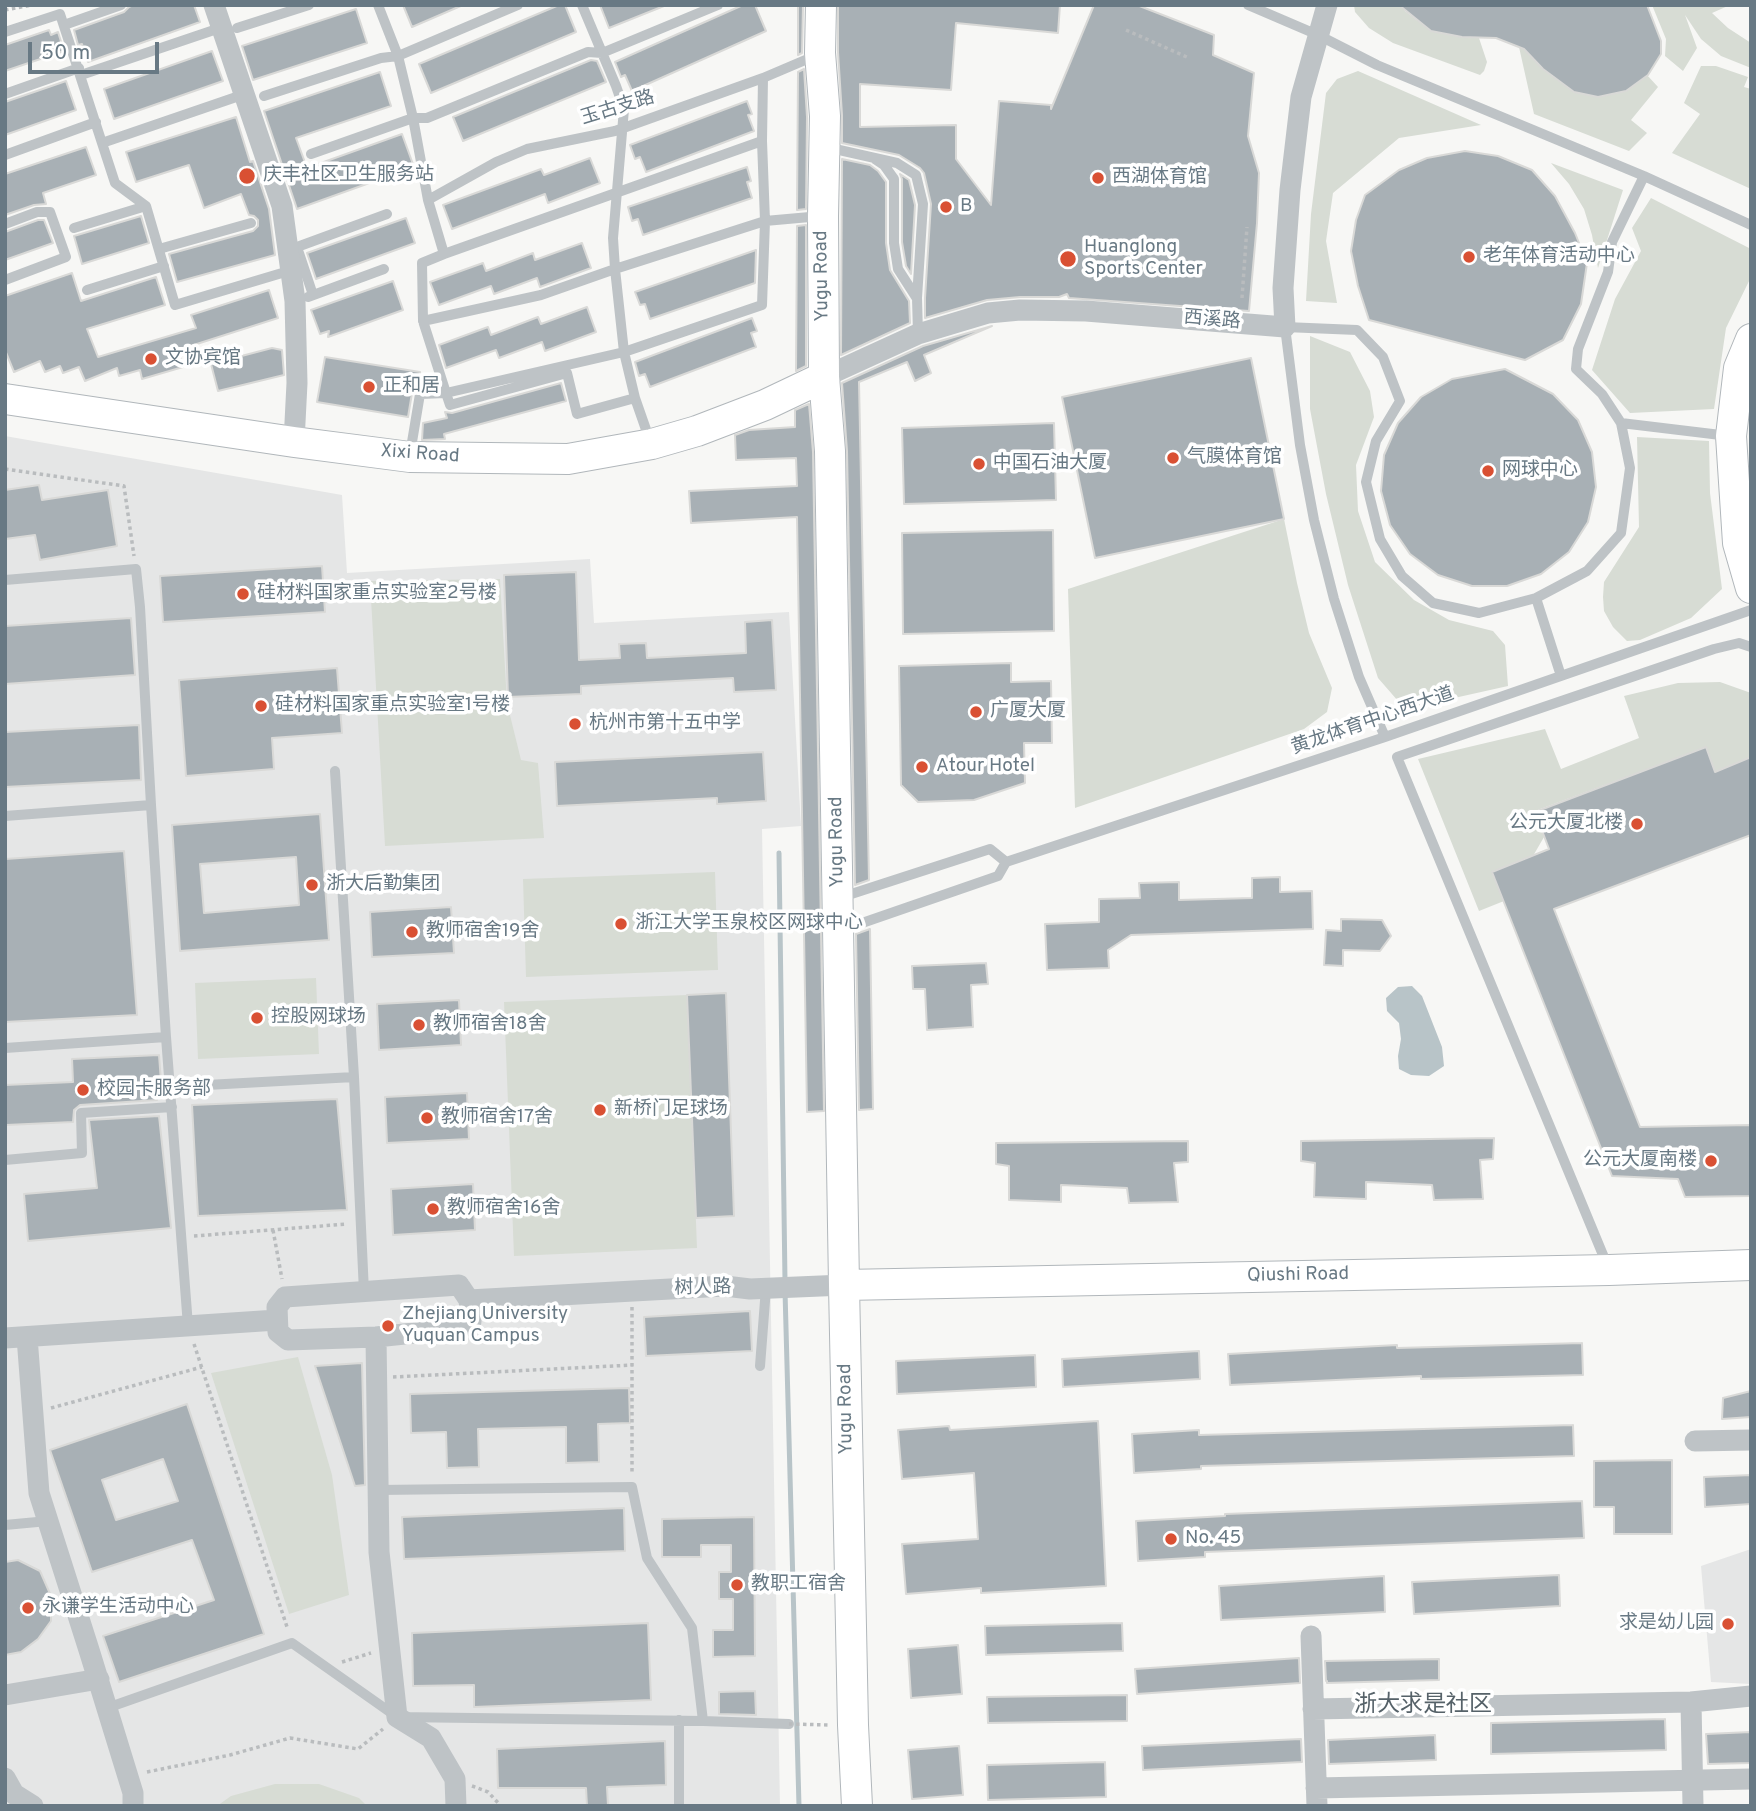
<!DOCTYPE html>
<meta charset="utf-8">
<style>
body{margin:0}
#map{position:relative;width:1756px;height:1811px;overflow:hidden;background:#f7f7f5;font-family:Overpass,sans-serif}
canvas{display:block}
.frame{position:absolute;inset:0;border:7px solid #687984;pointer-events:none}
.scale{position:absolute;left:28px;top:42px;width:131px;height:32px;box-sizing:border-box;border:4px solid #687984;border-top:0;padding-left:9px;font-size:21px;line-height:24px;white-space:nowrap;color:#687984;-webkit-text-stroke:5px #fff;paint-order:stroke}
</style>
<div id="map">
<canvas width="1756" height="1811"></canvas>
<div class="frame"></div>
<div class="scale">50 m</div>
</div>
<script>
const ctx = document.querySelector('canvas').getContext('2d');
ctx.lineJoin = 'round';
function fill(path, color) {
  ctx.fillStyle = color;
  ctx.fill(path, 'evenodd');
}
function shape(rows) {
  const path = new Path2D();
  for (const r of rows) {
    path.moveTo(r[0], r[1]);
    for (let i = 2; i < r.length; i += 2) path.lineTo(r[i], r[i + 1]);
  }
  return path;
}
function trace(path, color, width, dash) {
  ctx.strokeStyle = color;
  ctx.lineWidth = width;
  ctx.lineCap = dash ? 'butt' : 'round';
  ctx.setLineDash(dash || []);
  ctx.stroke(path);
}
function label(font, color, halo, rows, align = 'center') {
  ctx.font = font + ' Overpass,"Noto Sans SC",sans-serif';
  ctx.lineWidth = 7;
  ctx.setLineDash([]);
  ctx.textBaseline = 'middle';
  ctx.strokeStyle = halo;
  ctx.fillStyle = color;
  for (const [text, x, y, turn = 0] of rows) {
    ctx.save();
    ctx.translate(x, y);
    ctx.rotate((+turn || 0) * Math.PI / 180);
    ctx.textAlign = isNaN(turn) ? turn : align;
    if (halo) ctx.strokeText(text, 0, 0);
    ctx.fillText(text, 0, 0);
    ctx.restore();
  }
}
fill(shape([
 [5,436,342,495,347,573,590,559,594,623,789,612,801,826,762,829,780,1806,5,1806],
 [1751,1549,1751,1684,1711,1682,1701,1566]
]), '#e5e6e6');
fill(shape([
 [1354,5,1402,5,1405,11,1431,31,1462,37,1479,38,1487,62,1484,71,1480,75,1393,43,1369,28,1355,12],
 [1652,5,1730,5,1712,13,1728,28,1751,43,1751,68,1721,56,1701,39,1685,15,1697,48,1683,71,1665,56,1666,39],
 [1519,47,1524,49,1543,69,1574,92,1598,97,1626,91,1647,75,1658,87,1631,120,1647,133,1629,151,1534,114],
 [1701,66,1716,66,1748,77,1744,87,1751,89,1751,189,1672,153,1700,114,1684,103],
 [1358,71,1481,125,1399,138,1333,193,1326,241,1337,303,1306,301,1311,214,1326,93,1337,79],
 [1551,163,1623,190,1598,268,1592,235,1584,209,1569,184],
 [1651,198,1751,249,1751,277,1726,328,1714,409,1630,413,1592,370,1615,299,1641,251,1632,228],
 [1310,336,1350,352,1370,391,1374,417,1356,465,1358,511,1375,562,1414,600,1449,620,1493,631,1505,645,1508,686,1405,709,1378,678,1348,585,1326,494,1310,409],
 [1637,437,1709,441,1710,493,1722,589,1691,618,1640,640,1627,641,1613,627,1604,611,1603,597,1604,582,1639,527],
 [1284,519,1297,583,1309,633,1332,688,1327,712,1304,729,1075,808,1068,589],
 [500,579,507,703,521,760,538,763,544,838,385,846,370,581],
 [1720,682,1751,693,1751,757,1715,772,1706,747,1535,811,1544,837,1533,856,1492,872,1504,901,1479,911,1418,759,1545,729,1561,769,1639,738,1624,696,1678,683],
 [715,872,718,970,526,977,523,879],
 [316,978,319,1054,198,1059,195,983],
 [687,995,697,1248,514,1256,504,1002],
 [298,1357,332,1475,349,1595,289,1614,211,1373],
 [275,1784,319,1784,359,1798,367,1806,217,1806,231,1796]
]), '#d7dcd4');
fill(shape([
 [1412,986,1422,996,1442,1047,1444,1066,1429,1076,1411,1075,1399,1069,1398,1056,1401,1039,1399,1023,1387,1011,1386,998,1398,987]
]), '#b8c4c8');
trace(shape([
 [779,853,785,1281],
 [785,1291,799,1806]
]), '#b8c4c8', 5);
const building = shape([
 [133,5,194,5,200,22,88,62,82,44,78,45,74,30,124,12,129,7,133,5],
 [403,5,463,5,412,27,403,5],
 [559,5,565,5,576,32,431,93,419,64,559,5],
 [600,5,664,5,664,6,609,28,600,5],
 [743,5,755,5,766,31,632,91,625,75,621,77,615,62,743,5],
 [798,5,803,5,802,53,798,55,798,5],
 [838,5,1060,5,1058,33,956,23,951,90,860,84,860,127,956,125,956,159,991,205,999,101,1051,105,1051,109,1094,5,1137,5,1214,35,1213,55,1254,73,1248,136,1259,173,1257,223,1249,311,1069,298,1067,294,1059,297,1020,297,987,300,925,318,925,298,931,204,924,173,920,168,899,155,842,143,842,115,838,52,838,5],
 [1399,5,1647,5,1661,41,1661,54,1648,75,1626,91,1598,97,1574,92,1543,69,1524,49,1496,38,1462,37,1431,31,1399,5],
 [356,9,367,43,253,80,242,46,356,9],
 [49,30,51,35,58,32,64,51,5,71,5,45,49,30],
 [212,51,223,81,114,119,104,89,212,51],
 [591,60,597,61,606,82,463,141,453,117,591,60],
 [804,69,807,117,806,209,797,210,798,72,804,69],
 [380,72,391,106,296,138,307,168,402,134,414,167,297,209,264,111,380,72],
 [66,81,76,110,5,135,5,102,66,81],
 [747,101,752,114,748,115,754,131,646,172,640,157,635,159,630,145,747,101],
 [236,117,250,162,253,161,269,209,275,255,177,282,169,254,253,231,258,226,258,220,254,216,249,215,241,194,204,208,189,165,136,182,126,152,236,117],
 [86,147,96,175,43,193,46,204,34,205,5,215,5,174,86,147],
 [1465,151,1498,156,1532,170,1555,196,1575,233,1587,263,1581,304,1563,340,1525,360,1369,320,1358,286,1351,251,1356,220,1365,195,1399,170,1427,158,1465,151],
 [590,158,600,183,548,203,545,194,452,229,443,205,541,169,544,175,590,158],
 [842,159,870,165,878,171,886,182,886,243,890,270,909,301,910,323,841,355,842,159],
 [747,167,751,181,747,182,752,198,643,235,638,219,632,221,628,207,747,167],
 [900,174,909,180,915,205,911,274,906,266,902,242,902,179,900,174],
 [141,216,149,243,82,264,74,236,141,216],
 [406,218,415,243,316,279,307,253,406,218],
 [38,220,44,220,53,243,5,260,5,232,38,220],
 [806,225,806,366,796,371,797,226,806,225],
 [582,243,591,268,540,287,537,278,494,294,491,286,439,305,430,282,483,263,486,271,533,253,535,260,582,243],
 [756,250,755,283,650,319,645,304,640,305,635,292,756,250],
 [72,273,81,301,156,277,165,305,87,329,98,357,196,328,191,315,269,290,278,318,178,350,183,367,142,379,140,370,119,376,117,368,85,381,79,367,63,373,60,366,45,372,40,361,14,372,5,350,5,296,72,273],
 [393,281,403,310,328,337,329,331,320,334,311,310,393,281],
 [587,307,596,332,545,351,542,342,499,358,496,350,446,368,439,345,488,327,491,335,538,317,541,324,587,307],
 [752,318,757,331,751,333,756,347,650,387,645,374,639,376,635,362,752,318],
 [992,326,924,355,931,373,915,381,907,362,859,382,869,880,855,885,847,451,842,383,923,346,992,326],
 [272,348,282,350,284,375,218,391,211,364,272,348],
 [325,357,420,372,417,387,412,393,408,417,317,402,325,357],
 [1251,358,1284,519,1095,558,1062,397,1251,358],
 [1505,369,1553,394,1578,420,1592,452,1596,487,1588,522,1569,552,1541,574,1507,586,1472,586,1438,575,1410,554,1390,525,1381,491,1384,455,1398,423,1421,397,1452,379,1505,369],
 [561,383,566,401,444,434,445,439,422,440,423,423,447,418,445,412,452,413,561,383],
 [809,404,813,452,824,1111,807,1112,797,517,691,523,689,491,797,486,796,458,736,460,735,435,749,430,795,427,795,410,809,404],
 [1054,423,1056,500,904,504,902,428,1054,423],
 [39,485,42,500,108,490,117,546,40,560,35,535,5,539,5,490,39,485],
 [1053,530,1054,631,903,634,902,533,1053,530],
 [322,566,325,612,163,622,160,576,322,566],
 [576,572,579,660,620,658,619,644,646,643,647,658,746,653,745,622,772,620,776,690,734,692,733,678,581,686,581,694,508,697,504,575,576,572],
 [131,618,135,675,5,684,5,626,131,618],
 [1011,663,1011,682,1051,681,1052,743,1024,743,1025,783,974,800,918,802,901,785,899,666,1011,663],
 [337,668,342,733,272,738,274,769,186,776,179,680,337,668],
 [139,725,141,780,5,787,5,732,139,725],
 [1706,747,1715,772,1751,757,1751,835,1554,909,1640,1127,1751,1125,1751,1196,1685,1197,1678,1179,1612,1176,1492,872,1549,849,1535,812,1706,747],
 [763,752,766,801,717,804,717,798,557,806,555,762,763,752],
 [320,814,329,940,180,951,172,825,320,814],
 [296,857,299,905,204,913,200,864,296,857],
 [124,851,137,1015,5,1022,5,859,124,851],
 [1280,877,1280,892,1312,891,1313,929,1131,935,1108,950,1109,968,1047,970,1045,924,1099,922,1099,899,1140,898,1139,883,1179,882,1179,900,1252,898,1252,878,1280,877],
 [451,907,454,953,372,957,370,912,451,907],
 [1341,919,1382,920,1391,936,1380,951,1343,950,1343,966,1324,965,1326,930,1341,931,1341,919],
 [870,929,873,1109,859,1110,856,934,870,929],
 [986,963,988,984,971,985,973,1027,927,1030,925,989,913,989,912,966,986,963],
 [726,993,734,1216,696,1218,687,995,726,993],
 [459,1000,461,1045,379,1050,377,1004,459,1000],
 [159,1055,162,1095,157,1096,157,1100,80,1105,74,1110,73,1122,6,1125,5,1085,73,1082,72,1059,159,1055],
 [467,1093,469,1139,387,1143,385,1097,467,1093],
 [337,1099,347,1210,198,1216,192,1105,337,1099],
 [159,1116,171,1228,28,1241,24,1194,97,1188,89,1120,159,1116],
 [1494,1138,1493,1159,1480,1160,1483,1199,1434,1200,1432,1185,1366,1182,1366,1199,1314,1197,1315,1163,1301,1161,1301,1141,1494,1138],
 [1188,1141,1188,1162,1174,1163,1178,1202,1129,1203,1127,1188,1061,1185,1061,1202,1009,1200,1009,1166,996,1164,996,1143,1188,1141],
 [473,1184,475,1230,393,1235,391,1189,473,1184],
 [750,1311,752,1351,646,1356,644,1317,750,1311],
 [1582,1343,1583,1375,1421,1379,1421,1376,1230,1385,1228,1354,1397,1345,1397,1348,1582,1343],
 [1199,1351,1200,1379,1063,1387,1062,1359,1199,1351],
 [1035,1355,1036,1387,897,1394,896,1361,1035,1355],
 [362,1363,365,1485,355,1486,315,1366,362,1363],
 [629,1388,630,1423,598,1424,599,1462,566,1463,566,1427,478,1429,479,1467,447,1468,446,1432,411,1433,410,1394,629,1388],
 [1751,1391,1751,1417,1722,1419,1723,1398,1751,1391],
 [187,1404,264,1634,119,1682,103,1636,214,1600,192,1540,92,1572,50,1450,187,1404],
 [163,1459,178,1501,116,1520,102,1480,163,1459],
 [1098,1421,1106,1586,981,1593,981,1588,906,1594,902,1544,978,1539,974,1473,902,1479,898,1430,949,1426,950,1430,1098,1421],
 [1573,1425,1574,1456,1201,1466,1201,1469,1134,1473,1132,1434,1199,1430,1199,1435,1573,1425],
 [1672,1460,1672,1534,1614,1534,1614,1507,1594,1507,1594,1461,1672,1460],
 [1751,1475,1751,1504,1705,1507,1704,1477,1751,1475],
 [1582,1501,1584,1538,1205,1552,1205,1557,1138,1561,1136,1521,1225,1516,1225,1514,1582,1501],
 [624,1508,625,1551,404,1559,402,1517,624,1508],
 [754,1517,755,1656,713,1657,713,1630,733,1630,733,1599,719,1599,719,1572,731,1572,731,1545,701,1545,701,1557,662,1557,662,1519,754,1517],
 [18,1560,40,1571,51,1596,51,1621,38,1639,21,1652,5,1655,5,1562,18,1560],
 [1559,1575,1560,1606,1414,1614,1412,1582,1559,1575],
 [1384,1576,1385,1612,1221,1620,1219,1586,1384,1576],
 [648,1623,651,1700,474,1707,474,1685,413,1686,412,1633,648,1623],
 [1122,1623,1123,1651,986,1655,985,1626,1122,1623],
 [958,1645,962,1694,911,1698,908,1649,958,1645],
 [1299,1658,1300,1683,1137,1694,1135,1669,1299,1658],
 [1439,1659,1439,1680,1327,1683,1327,1681,1326,1681,1325,1661,1439,1659],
 [755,1691,756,1715,719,1714,719,1692,755,1691],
 [1127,1695,1127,1721,988,1723,987,1697,1127,1695],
 [1665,1719,1666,1750,1491,1754,1491,1723,1665,1719],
 [1751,1732,1751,1763,1708,1764,1706,1734,1751,1732],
 [1435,1735,1436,1760,1329,1764,1328,1740,1435,1735],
 [1301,1739,1302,1762,1143,1770,1142,1746,1301,1739],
 [665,1741,666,1785,607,1787,608,1806,587,1806,586,1788,498,1788,497,1749,665,1741],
 [959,1746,963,1795,912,1799,908,1750,959,1746],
 [1105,1762,1106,1797,988,1800,987,1765,1105,1762]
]);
fill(building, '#a8b0b5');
trace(building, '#d9d9d7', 2);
const secondary = shape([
 [821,5,820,53,825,116,823,216,824,377,830,451,844,1285,853,1725,857,1806],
 [1751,339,1739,368,1731,436,1738,543,1751,588],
 [5,399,294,442,410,457,568,459,652,444,697,431,765,405,824,377],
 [844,1285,1609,1270,1751,1265]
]);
trace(secondary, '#b1b7bb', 32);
trace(shape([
 [5,10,32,5],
 [1126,30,1189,58],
 [1242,298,1247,227],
 [5,469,124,486,134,556],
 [273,1230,282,1279],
 [194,1236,347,1224],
 [632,1307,632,1475],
 [194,1344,288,1630],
 [393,1377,633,1365],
 [51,1408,202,1367],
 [342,1662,371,1653],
 [147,1772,230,1755,290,1738,358,1749,383,1729],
 [472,1786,488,1792,501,1806]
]), '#b9bcbe', 3.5, [3.5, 3.5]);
trace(shape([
 [378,5,398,56,413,118,428,200,444,254,422,263,423,321,541,295,615,269,765,221,821,216],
 [582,5,616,86,624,109,613,238,615,269,624,352,635,398,650,441],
 [1248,5,1318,35,1377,65,1644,176,1751,225],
 [64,25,121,5],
 [237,28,309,5],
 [5,32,60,14,115,183,146,206,175,305,292,270],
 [81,75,220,28],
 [5,94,79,68],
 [264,96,381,58,398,56,518,5],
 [102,143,245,94],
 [826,147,897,163,916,175,923,204,917,298,918,334],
 [311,154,413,118,427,118,588,52,602,53,718,5],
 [5,155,96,122],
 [875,159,884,165,894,179,894,243,898,269,916,297],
 [428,200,496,162,527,149,615,131,763,78,817,55],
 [5,224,37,212,50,212,66,257,5,280],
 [74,228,146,206],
 [159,249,251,223],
 [444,254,762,141],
 [87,290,164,266],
 [313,295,297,247,387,214],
 [308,297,384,269],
 [635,398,577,414,567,373,450,405,446,393,624,352,762,305,765,221,762,141,763,78],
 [1621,423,1729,436],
 [410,454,420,394,446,393,423,321],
 [5,580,136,569,140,607,151,805,166,1037],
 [1561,676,1536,598,1587,571,1621,533,1630,468,1621,423,1602,394,1576,369,1578,349,1608,272,1612,242,1644,176],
 [1385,737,1359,677,1334,599,1314,520,1300,445,1285,327,1357,330,1383,357,1400,401,1376,441,1366,482,1380,539,1402,576,1433,603,1479,613,1536,598],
 [335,771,354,1077],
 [5,816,151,805],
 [839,898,990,849,1006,862],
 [839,931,998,876,1006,862,1385,737,1751,610],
 [5,1048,166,1037,188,1326],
 [170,1087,354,1077,364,1292],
 [5,1160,82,1153,81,1113,172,1107],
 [1608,1267,1397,757,1714,649,1739,643,1751,647],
 [760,1366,766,1288],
 [378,1490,632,1487,647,1558,692,1628,703,1721],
 [5,1525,48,1521],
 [107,1708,292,1643,397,1717,703,1721,789,1724],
 [679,1720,679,1806]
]), '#bec3c6', 10);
trace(shape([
 [214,5,282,206,295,301,297,383,294,442],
 [824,377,918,334,988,313,1020,310,1086,311,1285,327,1283,288,1290,190,1301,97,1327,5],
 [459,1285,469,1300,470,1310,471,1321,462,1328,376,1337,288,1340,278,1332,277,1307,285,1297,459,1285],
 [469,1300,725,1286,750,1289,844,1285],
 [27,1337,39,1493,89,1650,133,1793,133,1806],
 [376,1337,379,1552,397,1717,431,1738,455,1779,456,1806],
 [5,1338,277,1320],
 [1695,1441,1751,1440],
 [1311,1636,1317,1806],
 [5,1695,99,1679],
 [1691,1702,1693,1806],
 [1313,1709,1691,1702,1751,1696],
 [5,1778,14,1794,33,1806],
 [1316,1788,1751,1779]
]), '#bec3c6', 21);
trace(secondary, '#fff', 30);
trace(shape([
 [789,1724,829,1725]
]), '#b9bcbe', 3.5, [3.5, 3.5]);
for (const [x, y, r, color] of [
 [247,176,9,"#d95033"],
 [1098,178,7,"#d95033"],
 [946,207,7,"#d95033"],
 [1469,257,7,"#d95033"],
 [1068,259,9,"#d95033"],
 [151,359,7,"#d95033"],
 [369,387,7,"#d95033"],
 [1173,458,7,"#d95033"],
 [979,464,7,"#d95033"],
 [1488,471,7,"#d95033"],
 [243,594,7,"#d95033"],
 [261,706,7,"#d95033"],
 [976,712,7,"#d95033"],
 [575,724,7,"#d95033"],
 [922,767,7,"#d95033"],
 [1637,824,7,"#d95033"],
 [312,885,7,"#d95033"],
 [621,924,7,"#d95033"],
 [412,932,7,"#d95033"],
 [257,1018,7,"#d95033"],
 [419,1025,7,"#d95033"],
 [83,1090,7,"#d95033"],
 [600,1110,7,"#d95033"],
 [427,1118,7,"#d95033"],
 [1711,1161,7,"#d95033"],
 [433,1209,7,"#d95033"],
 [388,1326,7,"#d95033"],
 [1171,1539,7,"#d95033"],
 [737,1585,7,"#d95033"],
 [28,1608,7,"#d95033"],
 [1728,1624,7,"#d95033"]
]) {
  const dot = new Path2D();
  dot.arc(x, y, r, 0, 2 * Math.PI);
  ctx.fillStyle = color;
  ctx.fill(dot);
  trace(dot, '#fff', 2.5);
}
label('19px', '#687984', '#fff', [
 ["玉古支路",618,109,-17],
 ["Yugu Road",823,276,-91],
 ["西溪路",1212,321,5],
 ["Xixi Road",420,455,4],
 ["黄龙体育中心西大道",1373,722,-19],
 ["Yugu Road",838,842,-91],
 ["Qiushi Road",1298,1276,-1],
 ["树人路",703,1289,-1],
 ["Yugu Road",847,1409,-91]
]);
label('19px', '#687984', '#fff', [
 ["庆丰社区卫生服务站",263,176],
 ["西湖体育馆",1112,178],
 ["B",960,207],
 ["Huanglong",1084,248],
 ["Sports Center",1084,270],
 ["老年体育活动中心",1483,257],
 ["文协宾馆",165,359],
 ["正和居",383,387],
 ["气膜体育馆",1187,458],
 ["中国石油大厦",993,464],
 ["网球中心",1502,471],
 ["硅材料国家重点实验室2号楼",257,594],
 ["硅材料国家重点实验室1号楼",275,706],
 ["广厦大厦",990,712],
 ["杭州市第十五中学",589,724],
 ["Atour Hotel",936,767],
 ["公元大厦北楼",1623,824,"right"],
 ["浙大后勤集团",326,885],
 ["浙江大学玉泉校区网球中心",635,924],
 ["教师宿舍19舍",426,932],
 ["控股网球场",271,1018],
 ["教师宿舍18舍",433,1025],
 ["校园卡服务部",97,1090],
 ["新桥门足球场",614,1110],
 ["教师宿舍17舍",441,1118],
 ["公元大厦南楼",1697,1161,"right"],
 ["教师宿舍16舍",447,1209],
 ["Zhejiang University",402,1315],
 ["Yuquan Campus",402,1337],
 ["No. 45",1185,1539],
 ["教职工宿舍",751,1585],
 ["永谦学生活动中心",42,1608],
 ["求是幼儿园",1714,1624,"right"]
], 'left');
label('23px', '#566269', '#fff', [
 ["浙大求是社区",1423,1706]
]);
</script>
